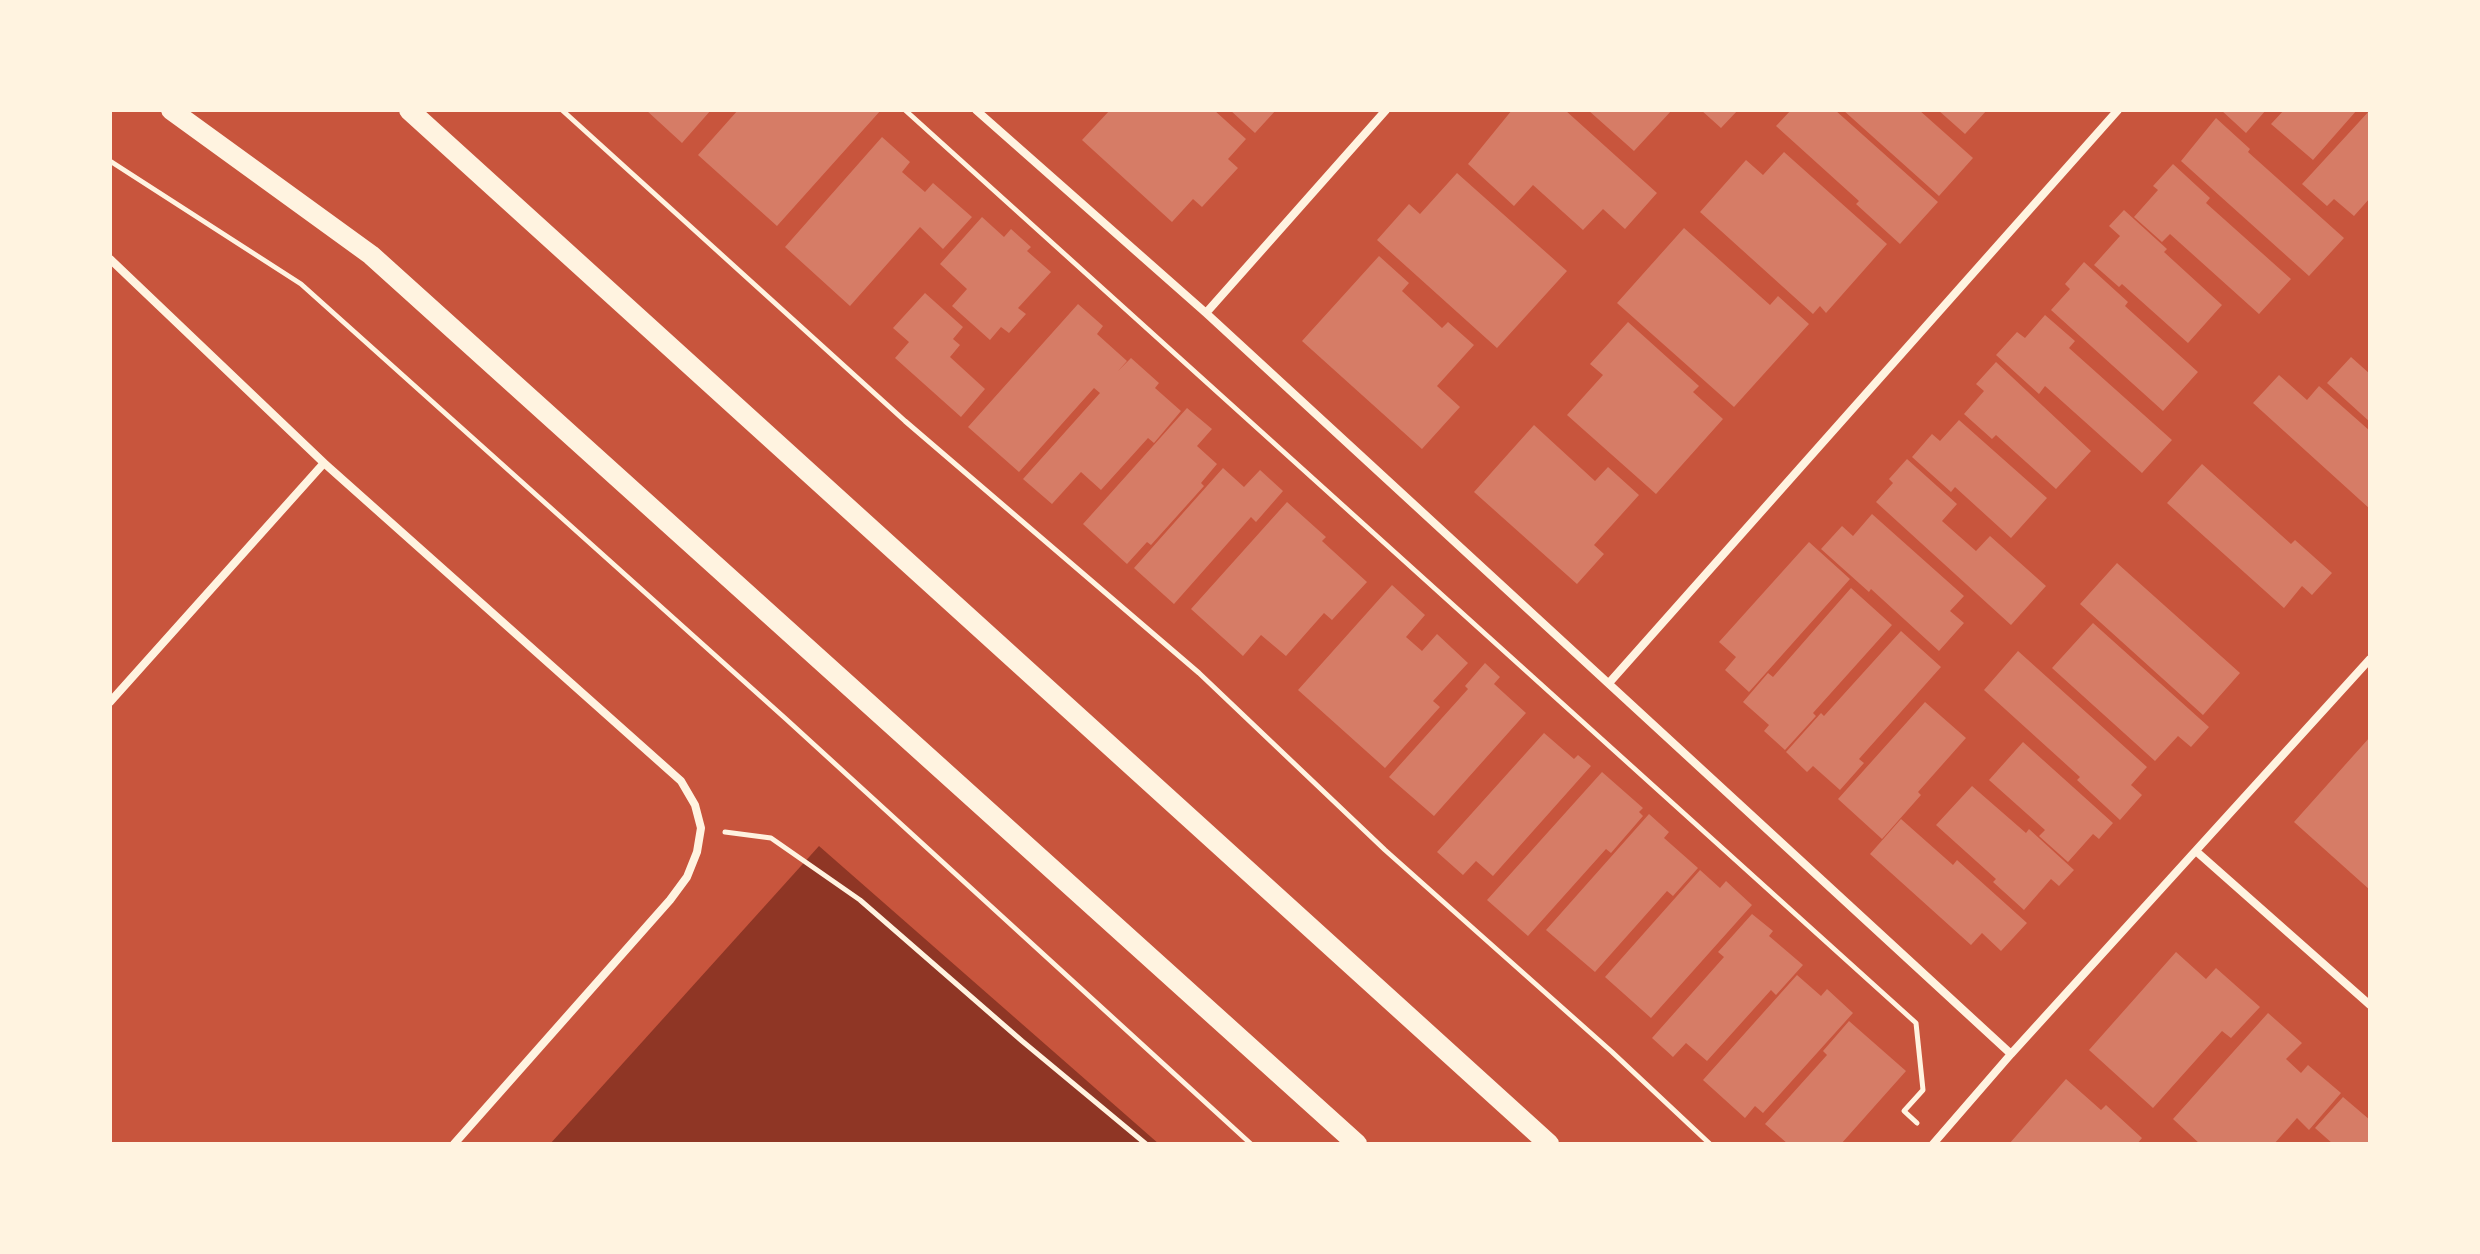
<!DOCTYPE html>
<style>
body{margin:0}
#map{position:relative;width:2480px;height:1254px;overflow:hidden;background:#c8553d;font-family:Quicksand,sans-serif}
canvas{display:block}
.frame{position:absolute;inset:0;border:112px solid #fff3e0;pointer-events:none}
</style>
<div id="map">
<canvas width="2480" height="1254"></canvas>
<div class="frame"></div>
</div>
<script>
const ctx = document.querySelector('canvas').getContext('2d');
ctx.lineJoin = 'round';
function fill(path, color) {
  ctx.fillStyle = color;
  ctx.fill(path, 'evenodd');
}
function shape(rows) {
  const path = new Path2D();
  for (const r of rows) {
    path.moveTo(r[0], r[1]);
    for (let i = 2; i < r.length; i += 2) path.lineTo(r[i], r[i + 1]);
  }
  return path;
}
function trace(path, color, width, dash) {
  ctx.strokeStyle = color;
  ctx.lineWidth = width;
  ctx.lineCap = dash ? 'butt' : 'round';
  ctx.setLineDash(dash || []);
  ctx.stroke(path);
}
fill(shape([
 [819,846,1159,1144,550,1144]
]), '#8f3625');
fill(shape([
 [646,110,711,110,682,143],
 [738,110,881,110,777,226,698,155],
 [1110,110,1214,110,1246,139,1228,159,1238,168,1202,207,1193,199,1172,222,1082,140],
 [1230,110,1276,110,1255,133],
 [1512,110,1565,110,1657,193,1625,229,1603,209,1583,230,1533,185,1514,206,1468,164],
 [1588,110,1672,110,1634,151],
 [1701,110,1738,110,1721,128],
 [1791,110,1835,110,1938,202,1900,244,1856,204,1859,201,1776,126],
 [1843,110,1919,110,1973,158,1939,196],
 [1938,110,1987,110,1965,134],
 [2221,110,2266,110,2246,133],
 [2284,110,2357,110,2313,160,2271,124],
 [2370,110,2370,198,2354,216,2334,199,2327,206,2302,184],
 [2216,118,2250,149,2248,152,2344,238,2309,276,2181,161],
 [882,137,910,162,902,172,925,192,933,183,972,217,943,249,920,227,850,306,785,247],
 [1784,152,1887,244,1826,313,1820,306,1813,314,1700,212,1746,160,1763,175],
 [2173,164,2210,198,2206,203,2291,279,2259,314,2170,234,2162,242,2134,217,2158,190,2153,186],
 [1457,173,1567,271,1497,348,1377,240,1409,204,1420,214],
 [2124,210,2167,249,2164,252,2222,305,2188,343,2122,284,2119,287,2094,265,2120,236,2109,226],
 [982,217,1004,237,1011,229,1031,247,1027,251,1051,272,1018,308,1026,314,1009,333,1001,327,990,340,952,306,967,289,940,264],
 [1684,228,1770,305,1778,296,1809,324,1734,407,1617,303],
 [1379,256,1409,283,1402,291,1442,328,1448,322,1474,345,1437,386,1460,407,1422,449,1302,341],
 [2084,262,2128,302,2125,306,2198,372,2163,411,2051,310,2070,289,2065,284],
 [925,293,963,327,953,339,960,345,950,357,985,389,961,417,895,358,909,342,893,328],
 [1078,304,1103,326,1097,334,1127,361,1118,371,1131,358,1159,383,1155,388,1181,411,1154,443,1148,438,1101,490,1081,472,1052,504,1023,479,1100,393,1094,388,1019,472,968,427],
 [2045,315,2075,341,2069,348,2172,440,2142,473,2045,386,2039,394,1996,355,2017,332,2025,338],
 [1628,322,1699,386,1693,392,1723,419,1656,494,1567,415,1603,375,1590,364],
 [2351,357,2370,374,2370,422,2327,383],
 [1996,362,2091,451,2056,489,1996,435,1992,439,1964,414,1984,391,1976,384],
 [2279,375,2307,400,2319,386,2370,431,2370,509,2253,403],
 [1187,408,1212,429,1197,446,1217,464,1201,483,1204,486,1151,545,1147,542,1127,564,1083,524],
 [1959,420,2047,498,2011,538,1955,487,1951,492,1912,457,1932,434,1940,441],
 [1534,425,1595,481,1608,467,1639,495,1594,545,1604,554,1577,584,1474,492],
 [1907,459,1957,504,1942,521,1976,551,1990,536,2046,586,2011,625,1876,502,1893,483,1889,479],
 [2202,464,2291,544,2295,540,2332,573,2312,595,2302,586,2284,608,2167,503],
 [1223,468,1244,487,1260,470,1283,491,1256,522,1251,517,1174,604,1134,568],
 [1287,502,1326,537,1322,541,1367,582,1332,620,1324,613,1286,656,1261,635,1243,656,1191,609],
 [1872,514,1964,596,1950,611,1964,623,1939,651,1871,589,1869,592,1821,549,1842,526,1853,536],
 [1809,542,1850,579,1749,692,1725,670,1736,657,1719,642],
 [2117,563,2240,673,2203,715,2080,604],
 [1392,585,1425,615,1406,637,1422,651,1437,634,1468,663,1433,701,1440,707,1385,768,1298,690],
 [1851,588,1892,625,1813,713,1816,716,1785,750,1764,731,1769,725,1743,702,1768,673,1773,677],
 [2093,623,2209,727,2191,747,2178,736,2155,761,2052,668],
 [1901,631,1941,667,1859,759,1864,763,1840,790,1813,766,1807,772,1786,752,1821,713,1824,716],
 [2018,651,2147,767,2131,785,2142,795,2120,820,2077,780,2080,777,1984,690],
 [1485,663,1500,677,1494,684,1526,713,1434,816,1389,777,1468,689,1465,686],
 [1925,702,1966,738,1918,792,1921,795,1882,839,1838,799],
 [1544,733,1574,759,1578,755,1591,766,1493,876,1476,861,1463,875,1437,852],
 [2370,737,2370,890,2294,822],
 [2023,742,2113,823,2099,839,2093,834,2068,862,2039,836,2045,830,1989,780],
 [1602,772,1643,808,1639,812,1643,816,1611,853,1606,849,1528,936,1487,900],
 [1972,786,2026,833,2029,829,2074,870,2059,886,2051,879,2024,910,1993,882,1996,879,1936,825],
 [1649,814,1669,832,1664,838,1698,868,1673,896,1667,891,1595,972,1546,930],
 [1901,819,1953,865,1957,860,2027,923,2001,951,1982,933,1971,945,1870,854],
 [1700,870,1720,888,1726,881,1752,905,1651,1018,1605,977],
 [1752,914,1773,931,1769,936,1803,965,1776,995,1771,990,1707,1061,1686,1043,1673,1057,1652,1038,1724,957,1718,952],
 [2176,952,2206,979,2216,968,2260,1007,2231,1038,2222,1031,2153,1108,2089,1050],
 [1797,975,1821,996,1827,989,1853,1013,1763,1113,1755,1106,1745,1118,1703,1080],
 [2268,1013,2302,1043,2286,1059,2301,1073,2308,1065,2341,1093,2309,1130,2297,1118,2274,1144,2200,1144,2173,1119],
 [1849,1021,1906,1071,1841,1144,1788,1144,1765,1124,1827,1055,1823,1051],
 [2066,1079,2101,1110,2106,1105,2142,1138,2137,1144,2009,1144],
 [2343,1097,2370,1120,2370,1144,2333,1144,2315,1128]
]), '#d67c66');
trace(shape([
 [562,110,905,421,1199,673,1385,850,1612,1052,1710,1144],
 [905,110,1916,1023,1923,1090,1904,1111,1917,1123],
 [110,161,301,284,786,719,1251,1144],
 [725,832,771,838,860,900,1022,1041,1146,1144]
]), '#fff3e0', 5);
trace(shape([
 [976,110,1206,313,2011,1054],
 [110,259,324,463,110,702],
 [1206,313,1386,110],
 [324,463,681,781,695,805,701,828,697,852,687,877,670,900,454,1144],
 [1609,683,2118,110],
 [2197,852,2370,1005],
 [1933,1144,2011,1054,2370,659]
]), '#fff3e0', 8);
trace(shape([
 [171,110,371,255,1357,1144],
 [409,110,1549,1144]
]), '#fff3e0', 20);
</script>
